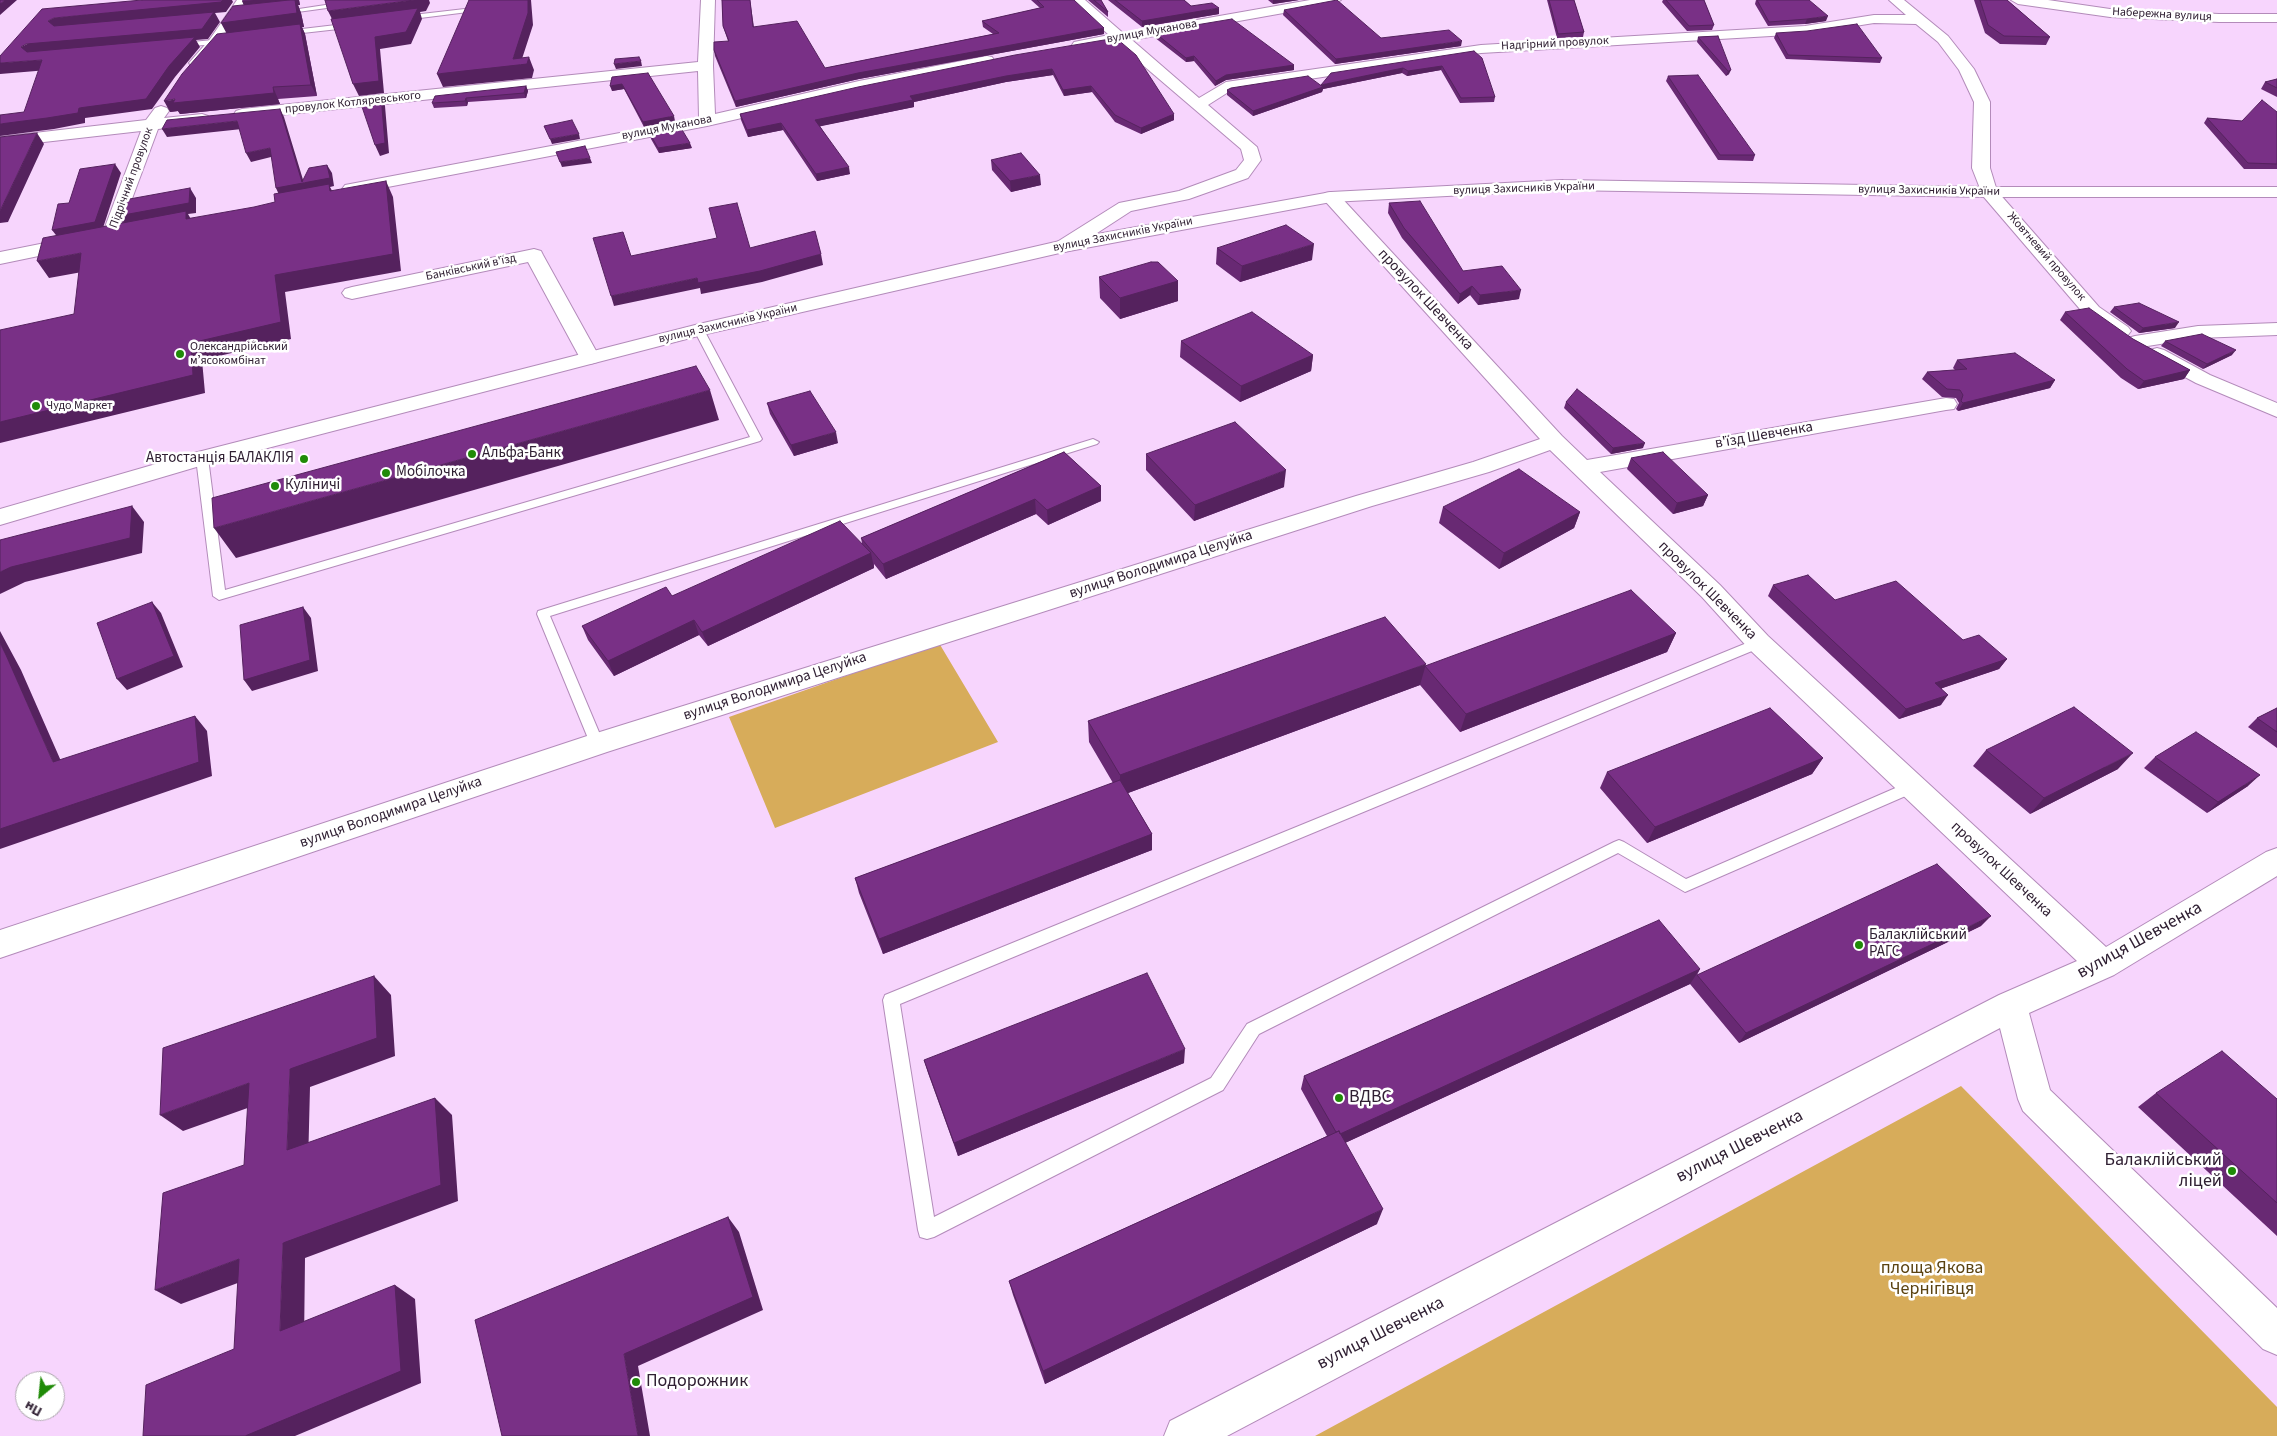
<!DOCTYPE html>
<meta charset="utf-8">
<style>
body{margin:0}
#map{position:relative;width:2277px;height:1436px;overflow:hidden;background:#f7d5fd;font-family:"Source Sans 3",sans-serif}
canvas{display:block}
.north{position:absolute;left:15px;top:1371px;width:50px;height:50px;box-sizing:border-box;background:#fff;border:1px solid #aca6ad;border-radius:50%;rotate:208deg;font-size:14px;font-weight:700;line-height:20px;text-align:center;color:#302033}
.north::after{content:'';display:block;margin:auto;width:18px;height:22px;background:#208b08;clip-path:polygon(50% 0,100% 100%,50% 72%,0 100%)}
</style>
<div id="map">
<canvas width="2277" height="1436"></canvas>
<div class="north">Пн</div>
</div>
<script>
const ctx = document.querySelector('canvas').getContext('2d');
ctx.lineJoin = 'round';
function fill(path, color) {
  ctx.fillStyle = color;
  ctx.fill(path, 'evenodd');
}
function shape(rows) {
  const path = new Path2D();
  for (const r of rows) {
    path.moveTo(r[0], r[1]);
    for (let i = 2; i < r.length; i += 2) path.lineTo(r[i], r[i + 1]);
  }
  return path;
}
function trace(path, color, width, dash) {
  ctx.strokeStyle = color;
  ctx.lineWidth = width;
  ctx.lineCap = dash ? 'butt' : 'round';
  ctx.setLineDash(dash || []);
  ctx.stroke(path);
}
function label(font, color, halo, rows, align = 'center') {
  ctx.font = font + ' "Source Sans 3",sans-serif';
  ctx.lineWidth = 5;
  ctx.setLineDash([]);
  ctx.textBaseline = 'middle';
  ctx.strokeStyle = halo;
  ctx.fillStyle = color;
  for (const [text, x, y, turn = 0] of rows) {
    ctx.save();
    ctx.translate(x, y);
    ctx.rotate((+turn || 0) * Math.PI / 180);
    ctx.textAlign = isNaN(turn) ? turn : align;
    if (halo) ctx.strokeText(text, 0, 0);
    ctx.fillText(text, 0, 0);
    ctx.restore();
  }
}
fill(shape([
 [939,643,998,742,775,828,729,717],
 [1961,1086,2277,1407,2277,1436,1315,1436]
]), '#d7ac5a');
const lane = shape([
 [332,4,334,5,334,7,283,14,279,12,332,4],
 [482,7,486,9,484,10,404,20,400,18,404,16,482,7],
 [353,23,357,25,356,27,285,35,281,33,285,31,353,23],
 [224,39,227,39,227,43,181,47,177,45,181,43,224,39],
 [699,327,704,330,762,439,760,441,219,600,213,596,196,458,198,456,202,455,208,458,225,590,750,437,694,330,699,327],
 [1093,439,1099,442,1097,444,550,616,604,744,602,748,597,749,592,748,537,614,538,611,1093,439],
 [1759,638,1764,640,1766,643,1764,646,900,1004,934,1217,1211,1078,1247,1024,1614,842,1619,840,1624,842,1686,879,1907,783,1912,781,1917,783,1919,787,1917,791,1685,892,1618,853,1259,1034,1223,1090,934,1237,927,1239,920,1237,918,1230,883,1000,885,995,1759,638]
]);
const street = shape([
 [237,0,251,0,220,45,202,66,192,66,189,63,210,39,237,0],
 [701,0,715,0,713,66,715,114,859,81,987,56,992,57,994,60,992,63,987,64,859,91,707,126,351,194,345,193,342,189,345,185,699,118,698,71,242,119,236,117,234,114,236,111,242,109,698,62,701,0],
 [1070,0,1085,0,1123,33,1310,0,1341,0,1334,4,1132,40,1199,98,1226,82,1481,45,1805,26,1874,15,1906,15,1889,0,1904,0,1948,36,1974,69,1990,102,1990,168,1997,191,2099,307,2128,327,2131,331,2128,335,2121,337,2114,335,2085,315,1983,196,1972,168,1974,102,1959,70,1938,42,1916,24,1874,23,1805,34,1481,53,1230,91,1208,105,1257,147,1261,160,1248,178,1189,199,1131,211,1071,250,1064,252,1057,250,1055,246,1057,242,1119,203,1179,191,1236,170,1244,160,1241,149,1117,43,1079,49,1074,48,1072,45,1074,42,1109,35,1070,0],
 [2011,0,2048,0,2110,9,2219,14,2277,14,2277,22,2219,22,2110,17,2018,4,2011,0],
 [161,106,167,108,169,111,164,118,202,114,208,116,210,119,208,122,202,124,158,129,117,239,111,240,105,239,102,235,141,131,0,147,0,137,146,120,155,108,161,106],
 [1331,192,1337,193,1562,436,1587,460,1946,398,1954,399,1957,404,1954,409,1946,410,1600,472,1720,585,1768,636,2106,947,2266,852,2277,848,2277,876,2114,975,2029,1013,2050,1090,2277,1308,2277,1355,2263,1349,2023,1111,2018,1099,2000,1028,1227,1436,1164,1436,1170,1421,1999,995,2077,961,1750,650,1702,597,1550,450,1489,472,1372,506,607,752,0,958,0,930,587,736,1356,496,1473,462,1540,439,1325,201,1322,197,1325,193,1331,192],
 [75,237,82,239,84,243,82,247,0,264,0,252,75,237],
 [534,249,541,251,543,255,600,358,597,362,590,364,583,362,580,358,528,262,352,299,345,297,342,293,345,289,352,287,534,249],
 [2277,323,2277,335,2198,338,2135,348,2128,346,2125,342,2128,338,2135,336,2198,326,2277,323],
 [2157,348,2164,350,2210,375,2277,403,2277,417,2196,383,2150,358,2147,354,2150,350,2157,348]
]);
const secondary = shape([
 [1563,180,1989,187,2277,187,2277,197,1989,197,1563,190,1331,202,1064,252,702,335,210,463,0,525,0,509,194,453,699,324,1064,240,1331,192,1563,180]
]);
trace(lane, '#b38bba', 2);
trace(street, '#b38bba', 2);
trace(secondary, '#b38bba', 2);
fill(lane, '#fff');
fill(street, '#fff');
fill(secondary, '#fff');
fill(shape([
 [242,0,299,0,300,5,298,5,301,13,304,27,302,27,305,34,317,96,278,99,280,104,180,114,178,111,170,112,226,33,244,5],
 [722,0,750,0,754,27,825,68,993,34,983,27,982,21,1040,8,1031,0,1074,0,1104,34,859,79,736,107,715,56,714,50,728,41,723,26],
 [1088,0,1101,0,1108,12,1108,17],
 [1108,0,1184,0,1191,6,1219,14,1142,27],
 [1268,0,1299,0,1273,4],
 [1547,0,1574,0,1584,32,1583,37,1557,38],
 [1663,0,1704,0,1714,25,1712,30,1687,31,1662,2],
 [1756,0,1826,21,1805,24,1768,26,1755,4],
 [1974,0,2007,0,2050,37,2046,45,2000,44,1985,33],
 [1284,10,1381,38,1461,46,1335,64,1283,15],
 [1154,32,1294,65,1294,70,1226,80,1215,86,1194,61,1186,62,1154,37],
 [1776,33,1882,58,1880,63,1786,59,1774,38],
 [1718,36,1729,74,1726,76,1697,42,1698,37],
 [1116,38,1174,120,1141,134,1115,122,1092,92,1064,96,1053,75,1006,82,914,102,914,107,820,126,850,174,817,181,783,130,748,137,741,120,740,114],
 [1474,51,1495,97,1494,102,1460,103,1441,70,1407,76,1402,73,1323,89,1322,92,1253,116,1227,95,1227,90,1320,85],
 [1668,76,1755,155,1753,161,1718,160,1666,81],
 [612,77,675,121,644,127,624,89,612,91],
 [2277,79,2277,97,2261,89,2265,82],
 [526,86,528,91,526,98,468,102,467,106,434,108,432,103],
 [2277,112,2277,169,2244,169,2204,123,2207,118,2242,121],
 [650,134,692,148,659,153,651,139],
 [991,160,1041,185,1011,192,992,170],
 [1389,203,1463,271,1519,299,1478,305,1470,295,1458,304,1402,238,1388,213],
 [1217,248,1312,260,1240,282,1216,264],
 [1099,277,1178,281,1178,301,1120,319,1100,298],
 [2114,307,2175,328,2139,333,2110,312],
 [2065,312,2133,339,2190,370,2184,379,2138,389,2121,378,2060,320],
 [1181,341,1313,355,1311,371,1240,402,1180,357],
 [2165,341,2232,355,2203,369,2161,346],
 [1957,360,2055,380,2050,388,1958,411,1956,409,1959,403,1956,398,1942,397,1922,379,1927,372,1955,370,1953,368],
 [1566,402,1643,448,1611,454,1564,408],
 [767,403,838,443,794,456,770,414],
 [1064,452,1101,486,1101,501,1048,525,1036,514,886,579,874,564,874,568,708,646,699,635,614,676,588,640,582,626,672,596,862,543,861,538],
 [1146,454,1284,487,1194,521,1146,470],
 [1631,458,1708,495,1703,506,1673,514,1627,469],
 [1443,507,1580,512,1574,528,1499,569,1439,523],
 [1773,585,1835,600,1963,640,2007,659,1999,669,1942,688,1941,705,1899,719,1768,596],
 [1676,633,1667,652,1460,732,1420,685,1128,793,1152,834,1152,850,883,954,859,893,855,878,1113,783,1089,742,1088,721,1425,666],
 [2277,708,2277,748,2248,727,2257,718],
 [1986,750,2118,769,2030,814,1973,766],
 [2155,757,2248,786,2207,813,2144,768],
 [1823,758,1812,774,1647,843,1600,788,1607,772],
 [1981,926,1739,1043,1690,984,1345,1143,1377,1224,1045,1384,1013,1295,1009,1281,1327,1136,1301,1089,1304,1076,1700,969,1697,975],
 [924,1060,1184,1063,958,1156,928,1073],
 [2156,1093,2277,1099,2277,1236,2138,1107]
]), '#682973');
fill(shape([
 [5,0,17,0,0,15,0,4],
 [223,0,232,0,233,2,226,12,215,13,220,22,208,39,196,40,200,47,175,77,152,109,85,118,85,123,54,129,0,136,0,124,79,108,169,66,27,57,21,47,54,31,48,21,54,18],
 [254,0,299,0,300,5,298,5,301,13,304,27,302,27,305,34,317,96,311,85,228,36,221,23,246,10,242,1],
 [414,0,429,0,430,3,426,11,420,12,422,19,411,44,380,49,384,93,359,96,353,84,334,23,328,11],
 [528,0,531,0,533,25,520,65,529,57,534,70,532,78,443,87,437,74,513,59],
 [1273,0,1299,0,1273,4],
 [1219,8,1219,14,1142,27,1142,21],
 [1828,16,1826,21,1805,24,1807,19],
 [1104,28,1104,34,859,79,736,107,735,101,858,73],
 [1462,41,1461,46,1335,64,1336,59],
 [1194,56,1194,61,1186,62,1186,58],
 [42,60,48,70,0,74,0,63],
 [641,61,642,66,616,69,614,64],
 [1294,65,1294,70,1226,80,1215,86,1216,81,1226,75],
 [1442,66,1441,70,1407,76,1408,71],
 [1403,68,1402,73,1323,89,1322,92,1253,116,1253,111,1321,85],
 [1052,69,1053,75,1006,82,914,102,914,107,817,127,815,120,910,96,1006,76],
 [1731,70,1729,74,1726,76,1728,71],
 [622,84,624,89,612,91,610,86],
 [526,86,528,91,526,98,524,93],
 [1091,86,1092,92,1064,96,1063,90],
 [273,87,278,99,280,104,180,114,178,111,170,112,164,101],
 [381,96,385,106,389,153,380,156,375,145],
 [466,98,468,102,467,106,465,101],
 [280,109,284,117,304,183,327,165,332,173,334,186,330,187,337,200,280,197,276,188],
 [1174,114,1174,120,1141,134,1141,128],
 [674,116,675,121,644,127,643,122],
 [237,121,242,129,167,137,162,129],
 [781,123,783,130,748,137,747,130],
 [37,133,44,144,8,222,0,223,0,211],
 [579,134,580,139,552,144,550,139],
 [690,143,692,148,659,153,658,148],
 [270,148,275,156,251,162,246,153],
 [590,158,592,163,562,167,560,162],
 [115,164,121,173,102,231,59,239,52,230],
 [849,167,850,174,817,181,816,174],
 [1040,175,1041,185,1011,192,1010,181],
 [386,181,393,197,401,271,285,292,291,339,202,360,205,393,0,443,0,422,191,343,275,275],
 [190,188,196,198,196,213,188,214,196,228,125,227,118,216],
 [1314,244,1312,260,1240,282,1242,266],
 [81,253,93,270,49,278,37,261],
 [821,254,823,265,762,282,701,294,700,288,614,306,611,296,697,278],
 [1178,281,1178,301,1120,319,1120,298],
 [1472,286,1470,295,1458,304,1460,294],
 [1521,290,1519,299,1478,305,1480,295],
 [2179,322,2175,328,2139,333,2143,328],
 [2236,350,2232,355,2203,369,2207,364],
 [1313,355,1311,371,1240,402,1241,386],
 [2190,370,2184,379,2138,389,2144,381],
 [2055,380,2050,388,1958,411,1963,403],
 [710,390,719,420,236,558,214,528],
 [836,432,838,443,794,456,791,445],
 [1645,443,1643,448,1611,454,1613,448],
 [1286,470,1284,487,1194,521,1195,505],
 [1101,486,1101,501,1048,525,1047,510],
 [1708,495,1703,506,1673,514,1677,503],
 [1035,499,1036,514,886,579,883,564],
 [132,506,144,522,142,553,25,582,0,594,0,572],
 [1580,512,1574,528,1499,569,1504,553],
 [871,553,874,568,708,646,702,632],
 [152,602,161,613,183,667,127,690,117,679],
 [303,607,311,618,318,671,252,691,244,680],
 [694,620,699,635,614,676,608,661],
 [0,631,21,670,68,777,53,762,0,643],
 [1676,633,1667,652,1460,732,1466,714],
 [2007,659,1999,669,1928,693,1935,683],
 [1426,664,1420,685,1120,796,1120,775],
 [1948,695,1941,705,1899,719,1906,709],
 [195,716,207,731,212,776,0,849,0,829],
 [2133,753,2118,769,2030,814,2044,798],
 [1823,758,1812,774,1647,843,1655,827],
 [2260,775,2248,786,2207,813,2218,802],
 [1152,834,1152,850,883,954,879,939],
 [1991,916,1981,926,1739,1043,1746,1033],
 [1700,969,1690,984,1334,1148,1338,1135],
 [374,976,391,995,395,1056,310,1087,308,1166,287,1150,290,1069],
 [1185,1049,1184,1063,958,1156,954,1143],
 [249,1083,270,1100,183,1131,160,1115],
 [435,1098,452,1115,458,1201,305,1258,304,1344,280,1331,283,1243],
 [1383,1209,1377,1224,1045,1384,1043,1371],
 [728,1217,739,1232,763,1310,638,1366,650,1436,638,1436,624,1354],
 [239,1259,262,1274,181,1304,155,1290],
 [395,1285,415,1299,421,1383,295,1436,245,1436]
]), '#55225e');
const building = shape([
 [0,0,5,0,0,4,0,0],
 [142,0,223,0,221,2,54,18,48,21,54,26,214,12,202,29,26,44,21,47,27,52,195,37,169,66,146,99,79,108,78,113,47,118,0,124,0,115,24,112,42,60,0,63,0,56,42,9,142,0],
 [289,0,295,0,297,13,221,23,233,6,289,0],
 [325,0,414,0,328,11,325,0],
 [469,0,528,0,528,13,513,59,529,57,527,64,437,74,469,0],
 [722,0,750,0,753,27,797,21,825,68,999,33,982,21,1044,7,1037,0,1074,0,1104,28,858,73,735,101,714,50,714,42,729,41,723,26,722,0],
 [1094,0,1101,0,1108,12,1094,0],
 [1115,0,1184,0,1191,6,1212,3,1219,8,1142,21,1115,0],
 [1337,0,1381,38,1449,30,1462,41,1336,59,1284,10,1337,0],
 [1549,0,1574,0,1584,32,1558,34,1549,0],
 [1666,0,1704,0,1714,25,1689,26,1666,0],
 [1757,0,1809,0,1828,16,1807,19,1769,22,1757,0],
 [1980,0,2007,0,2050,37,2004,36,1988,25,1980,0],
 [418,8,406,32,375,37,379,81,353,84,331,19,418,8],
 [1232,19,1294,65,1226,75,1216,81,1194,56,1186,58,1154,32,1232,19],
 [300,24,311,85,273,87,274,93,173,103,175,99,164,101,182,74,217,34,300,24],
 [1857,24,1882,58,1788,55,1776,33,1807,31,1857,24],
 [1718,36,1731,70,1728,71,1698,37,1718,36],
 [1116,38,1136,55,1174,114,1141,128,1115,115,1091,86,1063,90,1052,69,1006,76,910,96,913,100,815,120,849,167,816,174,781,123,747,130,740,114,858,87,1015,55,1116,38],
 [1474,51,1482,58,1495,97,1461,98,1442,66,1408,71,1403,68,1321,85,1331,73,1474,51],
 [639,57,641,61,614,64,615,59,639,57],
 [648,73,674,116,643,122,622,84,610,86,612,77,648,73],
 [1698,75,1755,155,1720,155,1668,76,1698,75],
 [1308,76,1323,87,1253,111,1227,90,1231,88,1308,76],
 [2277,79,2277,88,2265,82,2277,79],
 [526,86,524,93,466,98,465,101,432,103,435,96,526,86],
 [381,96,385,143,375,145,359,98,381,96],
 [2262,100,2277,112,2277,164,2248,163,2207,118,2242,121,2262,100],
 [280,109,302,182,309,168,327,165,330,178,276,188,270,148,246,153,237,121,162,129,167,120,280,109],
 [572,120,579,134,550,139,544,126,572,120],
 [681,128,690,143,658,148,650,134,681,128],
 [37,133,0,211,0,137,37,133],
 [585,146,590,158,560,162,556,152,585,146],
 [1021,153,1040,175,1010,181,991,160,1021,153],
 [115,164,95,222,52,230,58,204,69,203,80,169,115,164],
 [386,181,393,254,275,275,281,322,191,343,193,375,0,422,0,330,74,314,81,253,37,261,43,238,186,211,186,219,254,207,275,202,274,194,329,184,330,191,386,181],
 [190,188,189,203,118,216,124,200,190,188],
 [1420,201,1463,271,1502,266,1521,290,1480,295,1472,286,1460,294,1404,228,1389,203,1420,201],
 [737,203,750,248,815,231,821,254,760,271,698,283,697,278,611,296,593,238,623,232,631,256,717,238,709,208,737,203],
 [1286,225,1314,244,1242,266,1217,248,1286,225],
 [1151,262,1158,262,1178,281,1120,298,1099,277,1151,262],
 [2139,303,2179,322,2143,328,2114,307,2139,303],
 [2089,308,2133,339,2190,370,2144,381,2127,369,2065,312,2089,308],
 [1252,312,1313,355,1241,386,1181,341,1252,312],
 [2202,334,2236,350,2207,364,2165,341,2202,334],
 [2015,353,2055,380,1963,403,1961,401,1963,395,1960,390,1947,389,1927,372,1967,369,1957,360,2015,353],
 [696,366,710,390,214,528,212,498,696,366],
 [1577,389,1645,443,1613,448,1566,402,1577,389],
 [810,391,836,432,791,445,767,403,810,391],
 [1235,422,1286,470,1195,505,1146,454,1235,422],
 [1064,452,1101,486,1047,510,1035,499,883,564,861,538,1064,452],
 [1663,452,1708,495,1677,503,1631,458,1663,452],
 [1519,469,1580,512,1504,553,1443,507,1519,469],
 [132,506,130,538,11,567,0,572,0,540,132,506],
 [840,521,871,553,702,632,694,620,608,661,582,626,666,587,672,596,840,521],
 [1808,575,1835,600,1896,581,1963,640,1979,635,2007,659,1935,683,1948,695,1906,709,1773,585,1808,575],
 [1631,590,1676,633,1466,714,1425,666,1631,590],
 [152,602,174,656,117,679,97,623,152,602],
 [303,607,310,660,244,680,240,625,303,607],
 [1385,617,1426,664,1120,775,1088,721,1385,617],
 [0,643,6,655,53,762,195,716,199,762,0,829,0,643],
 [2074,707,2133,753,2044,798,1986,750,2074,707],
 [1770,708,1823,758,1655,827,1607,772,1770,708],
 [2277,708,2277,732,2257,718,2277,708],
 [2196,732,2260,775,2218,802,2155,757,2196,732],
 [1120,780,1152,834,879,939,855,878,1120,780],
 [1937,864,1991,916,1746,1033,1697,975,1937,864],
 [1659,920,1700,969,1340,1134,1339,1131,1336,1132,1304,1076,1659,920],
 [1147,973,1185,1049,954,1143,924,1060,1147,973],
 [374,976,377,1038,290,1069,287,1150,435,1098,441,1185,283,1243,280,1331,395,1285,401,1371,245,1436,143,1436,146,1385,234,1349,239,1259,155,1290,163,1193,244,1165,249,1083,160,1115,163,1048,374,976],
 [2222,1051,2277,1099,2277,1203,2156,1093,2222,1051],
 [1339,1131,1383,1209,1043,1371,1009,1281,1339,1131],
 [728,1217,753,1297,624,1354,638,1436,502,1436,475,1320,728,1217]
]);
fill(building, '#793086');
trace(building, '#55225e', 1);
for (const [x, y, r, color] of [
 [180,354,5,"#208b08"],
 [36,406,5,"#208b08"],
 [472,454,5,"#208b08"],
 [304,459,5,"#208b08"],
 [386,473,5,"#208b08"],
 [275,486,5,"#208b08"],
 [1859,945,5,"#208b08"],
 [1339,1098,5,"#208b08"],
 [2232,1171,5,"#208b08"],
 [636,1382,5,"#208b08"]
]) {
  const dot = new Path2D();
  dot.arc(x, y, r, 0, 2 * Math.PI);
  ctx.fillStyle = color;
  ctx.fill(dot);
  trace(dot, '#fff', 2);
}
label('12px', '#302033', '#fff', [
 ["Набережна вулиця",2162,15,3],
 ["вулиця Муканова",1152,32,-10],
 ["Надгірний провулок",1555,44,-3],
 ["провулок Котляревського",353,103,-6],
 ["вулиця Муканова",667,128,-11],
 ["Підрічний провулок",132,178,-70],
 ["вулиця Захисників України",1524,189,-2],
 ["вулиця Захисників України",1929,191,1],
 ["вулиця Захисників України",1123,235,-11],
 ["Жовтневий провулок",2046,257,49],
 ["Банківський в'їзд",471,268,-12],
 ["вулиця Захисників України",728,324,-13]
]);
label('12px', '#302033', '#fff', [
 ["Олександрійський",190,347],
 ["мʼясокомбінат",190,361],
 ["Чудо Маркет",46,406]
], 'left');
label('15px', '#302033', '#fff', [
 ["провулок Шевченка",1425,300,47],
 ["в'їзд Шевченка",1764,436,-10],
 ["вулиця Володимира Целуйка",1161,565,-18],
 ["провулок Шевченка",1707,591,45],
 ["вулиця Володимира Целуйка",775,687,-18],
 ["вулиця Володимира Целуйка",391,813,-19],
 ["провулок Шевченка",2001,870,43]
]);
label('15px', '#302033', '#fff', [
 ["Альфа-Банк",482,454],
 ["Автостанція БАЛАКЛІЯ",294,459,"right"],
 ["Мобілочка",396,473],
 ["Куліничі",285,486],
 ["Балаклійський",1869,936],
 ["РАГС",1869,953]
], 'left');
label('18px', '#302033', '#fff', [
 ["вулиця Шевченка",2140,941,-29],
 ["вулиця Шевченка",1740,1147,-27],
 ["вулиця Шевченка",1381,1334,-27]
]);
label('18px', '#302033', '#fff', [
 ["ВДВС",1349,1098],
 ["Балаклійський",2222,1161,"right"],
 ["ліцей",2222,1182,"right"],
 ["Подорожник",646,1382]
], 'left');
label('18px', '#5b4311', '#fff', [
 ["площа Якова",1932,1269],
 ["Чернігівця",1932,1290]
]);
</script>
